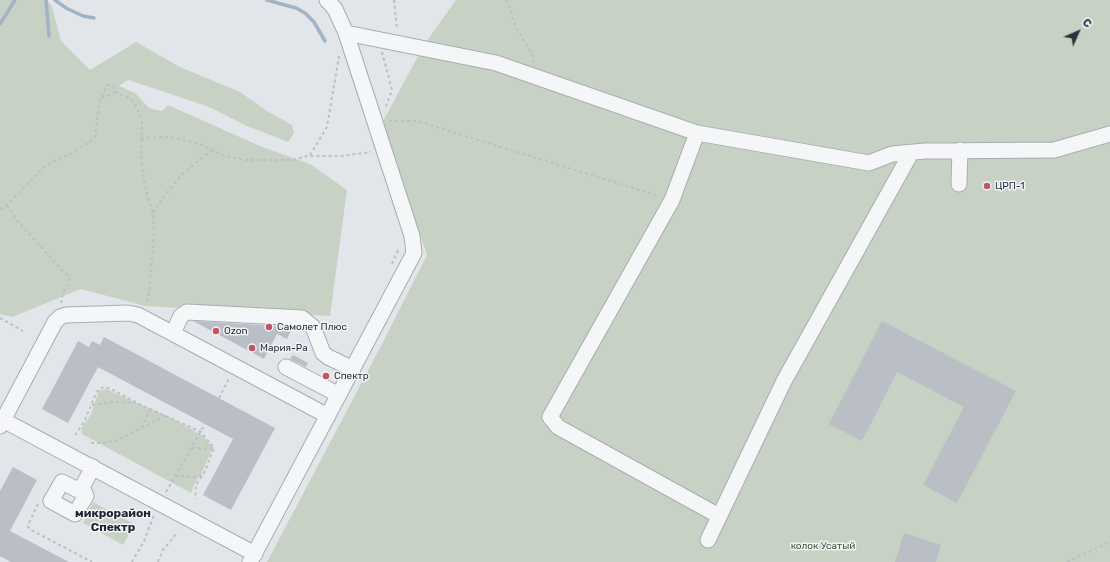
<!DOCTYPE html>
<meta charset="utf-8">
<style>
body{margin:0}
#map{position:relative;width:1110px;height:562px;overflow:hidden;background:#e2e5e9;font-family:Rubik,sans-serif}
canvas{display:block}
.north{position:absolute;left:1058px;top:12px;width:40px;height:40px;-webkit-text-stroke:3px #f2f4f7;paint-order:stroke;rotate:45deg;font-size:11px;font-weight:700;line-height:16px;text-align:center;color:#2c333f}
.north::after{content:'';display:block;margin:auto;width:14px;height:18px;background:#2c333f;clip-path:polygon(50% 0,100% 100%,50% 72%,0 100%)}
</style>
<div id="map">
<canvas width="1110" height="562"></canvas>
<div class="north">С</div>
</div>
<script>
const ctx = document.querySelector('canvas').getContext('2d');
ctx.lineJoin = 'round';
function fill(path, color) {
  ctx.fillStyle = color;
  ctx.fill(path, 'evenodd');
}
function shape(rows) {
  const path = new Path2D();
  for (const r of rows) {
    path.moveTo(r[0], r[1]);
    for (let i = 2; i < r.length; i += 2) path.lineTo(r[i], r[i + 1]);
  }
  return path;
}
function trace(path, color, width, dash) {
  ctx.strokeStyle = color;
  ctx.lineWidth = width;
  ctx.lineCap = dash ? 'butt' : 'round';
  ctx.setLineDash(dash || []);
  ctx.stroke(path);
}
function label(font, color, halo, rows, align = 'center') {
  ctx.font = font + ' Rubik,sans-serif';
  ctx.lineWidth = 3;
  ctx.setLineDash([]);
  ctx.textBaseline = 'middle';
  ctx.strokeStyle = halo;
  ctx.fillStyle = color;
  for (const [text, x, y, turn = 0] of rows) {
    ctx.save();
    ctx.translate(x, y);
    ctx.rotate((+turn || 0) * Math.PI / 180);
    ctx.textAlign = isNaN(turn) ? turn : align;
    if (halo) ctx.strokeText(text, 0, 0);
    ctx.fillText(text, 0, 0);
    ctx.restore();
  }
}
fill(shape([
 [0,0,47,0,52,7,61,41,90,70,136,42,180,67,240,92,267,111,292,125,294,133,288,142,247,126,209,107,156,89,128,80,119,86,135,93,149,108,162,111,168,105,260,146,310,164,347,190,330,316,145,306,81,289,12,317,0,314],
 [456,0,1110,0,1110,562,267,562,382,344,427,255,382,123,424,45],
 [106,389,173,419,203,436,211,445,212,450,202,472,194,485,191,493,82,434,81,429,91,414,99,391],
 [93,502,134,524,123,545,83,523]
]), '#c8d2c4');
trace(shape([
 [46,0,49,36],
 [55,0,66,8,83,16,94,18],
 [267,0,296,8,305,13,314,22,325,41],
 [0,24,15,0]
]), '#a1b3c5', 3.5);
fill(shape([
 [193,321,293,327,287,339,277,334,264,359],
 [882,321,1016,391,957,503,923,485,964,407,897,372,862,441,829,424],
 [104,337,275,428,231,510,203,495,233,439,205,424,98,367,68,423,42,409,78,341,89,347,92,341,100,345],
 [293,355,308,363,306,367,290,359],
 [13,467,37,480,10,531,69,562,11,562,0,556,0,491],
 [904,533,941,545,936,562,895,562]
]), '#babec5');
const minor = shape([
 [346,33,496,63,697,133,869,163,892,154,925,151,1054,150,1110,134],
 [697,133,672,200,550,417,558,427,719,516],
 [959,184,960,150],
 [173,333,181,316,187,312,302,318,313,327,323,353,328,357,353,369],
 [286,367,339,395],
 [3,420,255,554],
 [0,426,55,322,60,317,66,315,128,313,138,315,328,416],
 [80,491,62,482,51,501,75,514,86,496,85,493,80,491,93,467],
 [708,540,784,381,911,153],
 [250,562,414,253,412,236,346,33,335,9,327,0]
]);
trace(minor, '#a8acb3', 17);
trace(shape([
 [394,0,397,29],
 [506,0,517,29,532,54,534,62],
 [382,52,392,90,385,109],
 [115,92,129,98,135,103,142,121,141,159,147,196,153,213,154,233,149,292,146,304],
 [389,121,417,121,430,125,659,196],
 [141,138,170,137,197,143,225,156,246,160,293,160,307,156,341,156,371,152],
 [310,155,327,127,339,56],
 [7,205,19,223,69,277,69,281,63,293,61,303],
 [0,209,7,205,43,168,56,160,73,153,81,146,89,143,95,136,100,99,108,85,113,86,115,92,100,99],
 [153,213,164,196,184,172,212,150],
 [392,264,399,248],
 [0,318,23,331],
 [219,398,229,378],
 [92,405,112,402,136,403],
 [142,428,150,409],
 [75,435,84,422,96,394,99,389,104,387,111,389,137,403,201,432,214,448,205,471,196,485,195,499],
 [91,443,104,443,118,440,167,415],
 [192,448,202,449,214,448],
 [175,476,195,477,203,474],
 [166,492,205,424],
 [38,504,29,523,28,527,31,530,92,562],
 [132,562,144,541,154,515],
 [158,562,163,550,176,534],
 [1067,562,1110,542]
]), '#bdbfc4', 2, [3, 3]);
trace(minor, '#f5f6f8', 15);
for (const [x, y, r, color] of [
 [987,186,4,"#c15465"],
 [269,327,4,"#c15465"],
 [216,331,4,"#c15465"],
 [252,348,4,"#c15465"],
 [326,376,4,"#c15465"]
]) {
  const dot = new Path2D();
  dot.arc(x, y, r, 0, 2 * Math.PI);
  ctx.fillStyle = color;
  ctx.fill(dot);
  trace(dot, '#f2f4f7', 1.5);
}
label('10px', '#2c333f', '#f2f4f7', [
 ["ЦРП-1",995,186],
 ["Самолет Плюс",277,327],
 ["Ozon",224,331],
 ["Мария-Ра",260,348],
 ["Спектр",334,376]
], 'left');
label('10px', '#405a3a', '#f2f4f7', [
 ["колок Усатый",823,546]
]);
label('bold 12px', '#1e2430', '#f2f4f7', [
 ["микрорайон",113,514],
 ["Спектр",113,528]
]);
</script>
